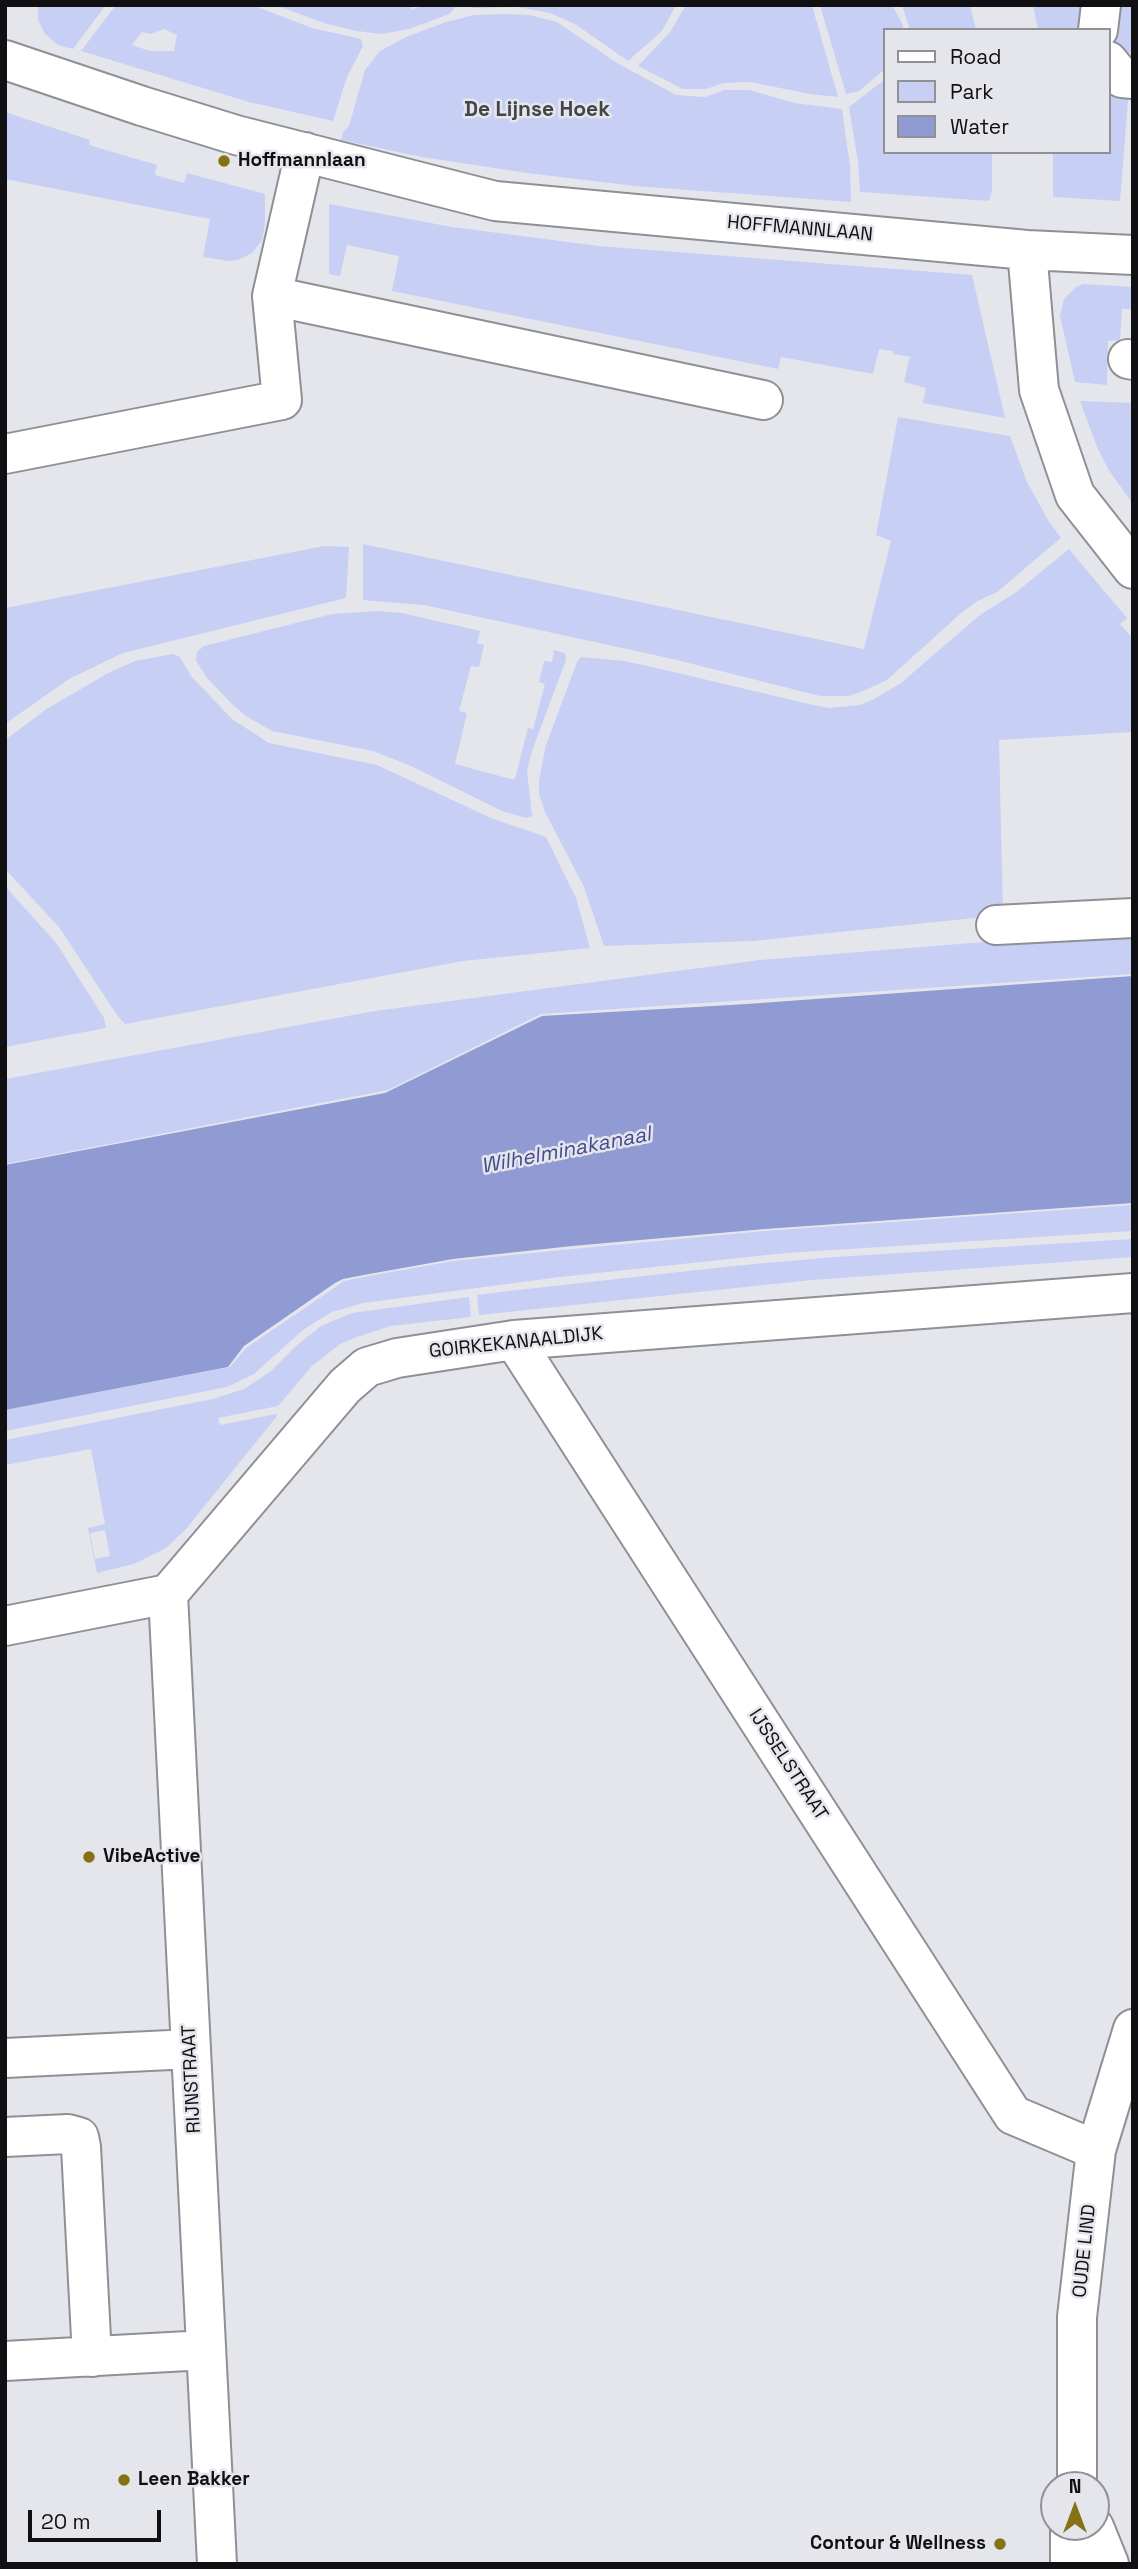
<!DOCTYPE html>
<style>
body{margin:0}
#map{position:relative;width:1138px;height:2569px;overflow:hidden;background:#e5e6ec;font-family:"Space Grotesk",sans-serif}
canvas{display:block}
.frame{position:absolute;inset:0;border:7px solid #101012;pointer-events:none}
.legend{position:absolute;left:883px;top:28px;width:228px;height:126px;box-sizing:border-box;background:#e5e6ec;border:2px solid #909095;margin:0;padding:9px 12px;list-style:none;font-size:21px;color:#101012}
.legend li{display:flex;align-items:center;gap:14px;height:35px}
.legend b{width:35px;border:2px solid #909095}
.north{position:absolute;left:1040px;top:2471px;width:70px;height:70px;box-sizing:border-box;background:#e5e6ec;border:2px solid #909095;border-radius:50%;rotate:0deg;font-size:19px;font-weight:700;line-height:28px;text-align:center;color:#101012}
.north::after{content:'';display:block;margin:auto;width:24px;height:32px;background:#867214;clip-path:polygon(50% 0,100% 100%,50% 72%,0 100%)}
.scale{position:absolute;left:28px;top:2510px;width:133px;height:32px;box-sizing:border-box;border:4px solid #101012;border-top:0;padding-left:9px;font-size:21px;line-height:24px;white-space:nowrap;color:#101012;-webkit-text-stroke:5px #e5e6ec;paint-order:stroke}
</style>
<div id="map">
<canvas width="1138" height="2569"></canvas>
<div class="frame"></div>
<ul class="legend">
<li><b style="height:9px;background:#fff"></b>Road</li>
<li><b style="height:19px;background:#c7cff5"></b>Park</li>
<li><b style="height:19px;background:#909ad3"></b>Water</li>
</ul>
<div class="north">N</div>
<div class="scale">20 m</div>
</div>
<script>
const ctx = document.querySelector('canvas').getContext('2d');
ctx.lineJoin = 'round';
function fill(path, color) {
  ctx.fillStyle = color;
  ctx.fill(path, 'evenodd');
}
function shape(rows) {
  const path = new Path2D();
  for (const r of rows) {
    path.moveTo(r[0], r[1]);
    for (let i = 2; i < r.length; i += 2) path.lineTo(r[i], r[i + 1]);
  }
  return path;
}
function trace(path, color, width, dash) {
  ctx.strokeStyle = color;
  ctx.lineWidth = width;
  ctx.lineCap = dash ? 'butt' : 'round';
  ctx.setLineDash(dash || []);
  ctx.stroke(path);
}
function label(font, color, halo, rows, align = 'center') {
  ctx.font = font + ' "Space Grotesk",sans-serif';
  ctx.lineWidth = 5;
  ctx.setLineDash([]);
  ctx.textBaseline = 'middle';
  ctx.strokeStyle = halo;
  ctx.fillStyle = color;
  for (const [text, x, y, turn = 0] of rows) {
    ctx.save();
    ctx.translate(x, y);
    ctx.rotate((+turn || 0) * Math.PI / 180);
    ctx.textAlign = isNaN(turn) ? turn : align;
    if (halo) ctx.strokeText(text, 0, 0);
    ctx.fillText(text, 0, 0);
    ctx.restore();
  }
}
fill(shape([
 [38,5,106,5,73,49,58,45,45,34,38,20],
 [116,5,252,5,312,28,361,39,363,46,347,77,333,121,249,102,81,51],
 [164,29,177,35,174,51,150,51,132,45,142,32,150,34],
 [275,5,411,5,411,10,424,5,455,7,450,14,409,29,381,34,357,31,327,24],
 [466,5,676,5,662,31,628,61,575,24,550,13,518,7,474,8],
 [686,5,812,5,838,97,810,94,750,82,724,83,706,89,683,89,638,66,670,32],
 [820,5,892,5,902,23,904,30,884,30,884,70,859,91,846,94],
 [902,5,970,5,976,30,910,30],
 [1033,5,1082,5,1081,30,1038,30],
 [1116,5,1133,5,1133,54,1125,51,1116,41,1114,34],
 [504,14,530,15,557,22,617,63,676,95,705,97,724,90,750,90,794,103,842,109,850,166,851,202,635,186,527,173,422,157,341,140,343,132,349,126,365,70,380,51,406,37,446,22,474,15],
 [884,80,884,152,992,152,992,191,989,201,860,192,858,162,849,107],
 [1108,95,1125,97,1128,100,1120,201,1053,197,1053,152,1108,152],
 [5,112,90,140,89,145,157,165,155,175,184,183,187,173,265,194,265,224,262,240,252,253,238,260,229,261,203,257,210,219,5,179],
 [329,204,452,227,599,246,972,275,1005,418,923,403,926,388,904,382,909,359,911,357,893,354,893,351,879,349,873,374,781,357,778,369,392,291,399,256,347,245,340,276,329,274],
 [1083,284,1133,287,1133,309,1122,309,1120,340,1108,341,1107,385,1075,382,1060,316,1064,299,1076,287],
 [1080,401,1133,403,1133,504,1108,469,1097,447],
 [898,417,1010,436,1027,482,1048,520,1061,538,997,592,976,602,960,614,887,680,861,692,848,696,820,696,673,659,424,605,363,600,363,544,864,649,891,541,876,535],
 [324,546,349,547,346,598,123,653,69,679,5,724,5,608],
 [1069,549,1127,618,1120,624,1133,639,1133,732,999,740,1003,915,753,941,604,946,584,887,545,812,539,794,539,780,546,745,577,662,581,657,624,661,661,669,813,705,829,708,860,705,874,699,901,683,980,615,1015,593],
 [378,611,402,613,480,631,477,643,484,645,479,667,471,666,459,711,467,713,455,764,511,779,515,779,528,728,533,729,545,684,539,682,544,661,552,662,554,650,565,653,566,660,532,751,527,771,532,816,526,818,502,811,411,766,373,751,272,731,246,716,234,706,208,679,196,661,197,652,204,646,332,614],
 [173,654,180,657,191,676,232,719,269,743,377,765,491,818,546,837,576,898,590,948,463,961,125,1024,117,1015,59,927,5,869,5,740,48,708,110,672,135,661],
 [5,886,57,944,104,1018,106,1028,5,1047],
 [1133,930,1133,974,541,1014,388,1090,5,1164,5,1079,375,1011,760,960],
 [1133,1205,1133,1231,786,1253,560,1277,363,1303,332,1312,317,1321,303,1330,254,1374,227,1387,5,1431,5,1410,230,1367,246,1348,337,1286,344,1281,369,1276,453,1261,572,1249,765,1231],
 [1133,1239,1133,1257,812,1280,479,1315,477,1295,518,1290,733,1266,835,1257],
 [469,1297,471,1317,391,1326,357,1337,340,1344,312,1366,278,1406,218,1418,220,1425,276,1414,277,1416,186,1529,166,1548,134,1564,97,1573,88,1528,105,1524,91,1449,5,1465,5,1440,213,1399,244,1389,271,1371,295,1347,321,1326,352,1313],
 [105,1530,110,1556,95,1559,90,1533]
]), '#c7cff5');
fill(shape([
 [1133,976,1133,1203,765,1229,572,1246,453,1259,369,1274,343,1279,335,1283,244,1346,228,1367,5,1410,5,1165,385,1093,542,1016,747,1004]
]), '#909ad3');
const minor = shape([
 [1098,30,1101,5],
 [5,60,142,106,236,135,495,201,1027,250,1133,255],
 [1108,61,1122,78,1133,79],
 [1027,250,1039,390,1075,495,1133,569],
 [272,296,763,400],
 [1128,359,1133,360],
 [5,454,282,400,272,296,305,152],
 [996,925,1133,918],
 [514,1340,1013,2115,1096,2150],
 [168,1594,217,2564],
 [5,1626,168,1594,345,1386,367,1367,397,1358,514,1340,1133,1293],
 [5,2058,191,2049],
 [5,2137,68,2134,79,2137,81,2147,92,2357],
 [5,2361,206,2350],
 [1077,2485,1077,2317,1096,2150,1133,2029],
 [1094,2527,1109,2564],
 [1070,2564,1070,2527]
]);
trace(minor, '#8e9095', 42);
trace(minor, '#fff', 38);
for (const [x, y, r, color] of [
 [224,161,7,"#867214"],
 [89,1857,7,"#867214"],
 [124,2480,7,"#867214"],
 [1000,2544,7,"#867214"]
]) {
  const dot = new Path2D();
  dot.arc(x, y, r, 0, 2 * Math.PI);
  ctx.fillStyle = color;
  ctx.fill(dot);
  trace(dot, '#e5e6ec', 2.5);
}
label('bold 19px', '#101012', '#e5e6ec', [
 ["Hoffmannlaan",238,161],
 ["VibeActive",103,1857],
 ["Leen Bakker",138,2480],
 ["Contour & Wellness",986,2544,"right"]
], 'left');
label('19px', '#101012', '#e5e6ec', [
 ["HOFFMANNLAAN",800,229,5],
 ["GOIRKEKANAALDIJK",516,1343,-6],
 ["IJSSELSTRAAT",788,1765,57],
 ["RIJNSTRAAT",192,2079,-93],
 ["OUDE LIND",1085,2251,-84]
]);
label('bold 21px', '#43454a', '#e5e6ec', [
 ["De Lijnse Hoek",537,110]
]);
label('italic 21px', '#42498f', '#e5e6ec', [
 ["Wilhelminakanaal",566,1151,-11]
]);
</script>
